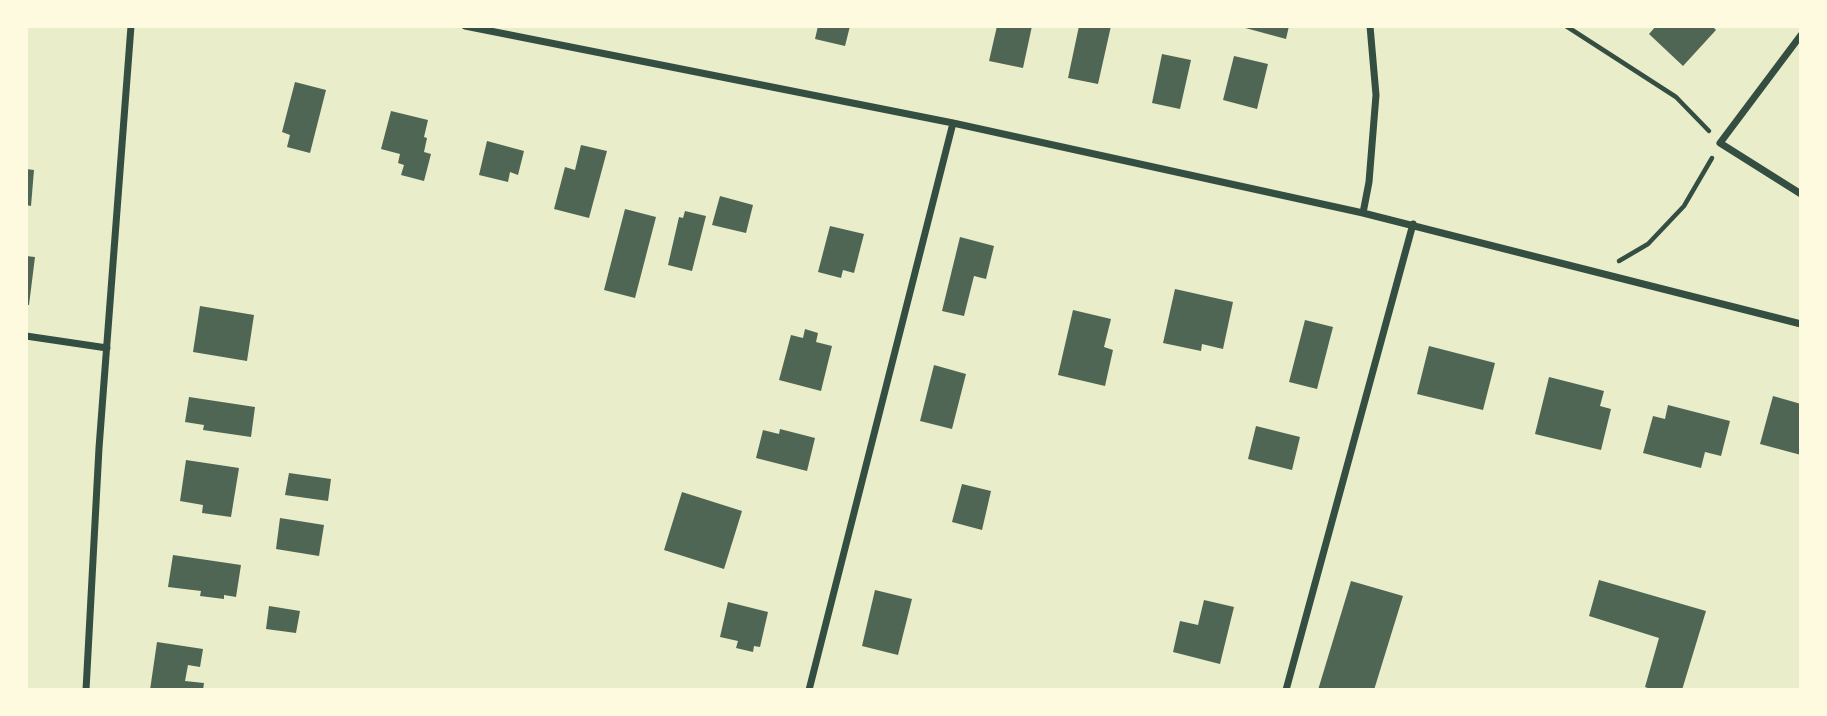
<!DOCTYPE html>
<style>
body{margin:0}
#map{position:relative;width:1827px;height:716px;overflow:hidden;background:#e9edc9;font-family:Manrope,sans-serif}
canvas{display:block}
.frame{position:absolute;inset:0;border:28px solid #fefae0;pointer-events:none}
</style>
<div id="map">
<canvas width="1827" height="716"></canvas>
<div class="frame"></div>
</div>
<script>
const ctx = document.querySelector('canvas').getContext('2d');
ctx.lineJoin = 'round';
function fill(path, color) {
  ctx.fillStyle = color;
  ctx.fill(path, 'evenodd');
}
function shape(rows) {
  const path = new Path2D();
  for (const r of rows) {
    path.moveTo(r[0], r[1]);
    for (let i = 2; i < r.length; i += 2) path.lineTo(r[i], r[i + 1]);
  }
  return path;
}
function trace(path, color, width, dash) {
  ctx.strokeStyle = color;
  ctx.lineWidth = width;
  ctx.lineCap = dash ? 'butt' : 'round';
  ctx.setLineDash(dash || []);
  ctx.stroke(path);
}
fill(shape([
 [818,26,850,26,845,46,815,39],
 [997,26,1032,26,1023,68,989,61],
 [1079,26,1111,26,1098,84,1068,78],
 [1238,26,1289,26,1286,39],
 [1656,26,1712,26,1716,30,1683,66,1649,34],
 [1162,54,1191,60,1180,109,1152,103],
 [1234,56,1268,64,1257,109,1223,100],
 [295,82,326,90,310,153,287,147,290,135,282,132],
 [391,111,428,120,424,137,427,138,424,152,431,154,424,181,401,175,404,165,398,163,400,154,381,149],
 [487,141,524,151,518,175,510,172,508,182,479,175],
 [581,145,607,151,589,218,554,209,565,167,575,170],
 [26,169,34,170,31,206,26,205],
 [720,196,753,205,746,233,712,225],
 [625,209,656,217,635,298,604,290],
 [685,211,706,216,692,271,668,265,679,217,683,218],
 [830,226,864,234,854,273,843,270,841,278,818,272],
 [960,237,994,246,986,279,974,276,964,316,942,311],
 [26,256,35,257,29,305,26,305],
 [1175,289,1233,302,1223,349,1202,344,1201,351,1163,343],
 [200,306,254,315,247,361,193,352],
 [1073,310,1111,319,1104,347,1113,350,1105,386,1058,375],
 [1305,320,1333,327,1317,389,1289,382],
 [805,329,818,333,816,342,832,346,821,391,779,380,791,335,803,338],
 [1429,346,1495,363,1483,410,1417,394],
 [934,365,966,374,952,429,920,421],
 [1549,377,1604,391,1600,406,1611,409,1601,450,1535,434],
 [1773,396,1801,404,1801,455,1760,444],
 [189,397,255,407,251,437,203,430,204,425,185,422],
 [1668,405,1730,421,1721,456,1705,452,1701,468,1643,453,1653,416,1665,419],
 [1256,426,1300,437,1292,470,1248,459],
 [780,429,815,438,807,471,756,458,763,430,779,434],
 [186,460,239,468,231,517,202,513,203,505,180,501],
 [289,473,331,479,328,501,285,495],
 [962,484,991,491,982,530,952,522],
 [682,492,742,511,724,569,664,550],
 [280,518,324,525,319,556,276,549],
 [173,555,241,565,236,597,224,595,224,599,200,596,201,591,168,587],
 [1599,580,1706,611,1682,690,1653,690,1645,687,1659,638,1589,616],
 [1351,581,1403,596,1374,690,1318,690],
 [875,590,912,599,898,655,862,646],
 [1204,600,1234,607,1220,664,1173,652,1180,621,1198,625],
 [728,602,768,612,760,647,754,646,753,652,736,648,738,641,720,637],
 [269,606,300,611,296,633,266,629],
 [157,642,203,649,200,667,188,665,185,681,204,683,203,690,150,690]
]), '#4f6655');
trace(shape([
 [1566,26,1676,97,1709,131],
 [1619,261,1648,244,1684,206,1712,158]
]), '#344e41', 4.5);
trace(shape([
 [465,26,953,123,1363,213,1801,324],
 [1801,35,1720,143,1801,194],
 [1363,213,1369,182,1376,95,1370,26],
 [26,336,107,348],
 [86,690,99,448,131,26],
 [809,690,953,123],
 [1286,690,1413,224]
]), '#344e41', 7);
</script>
